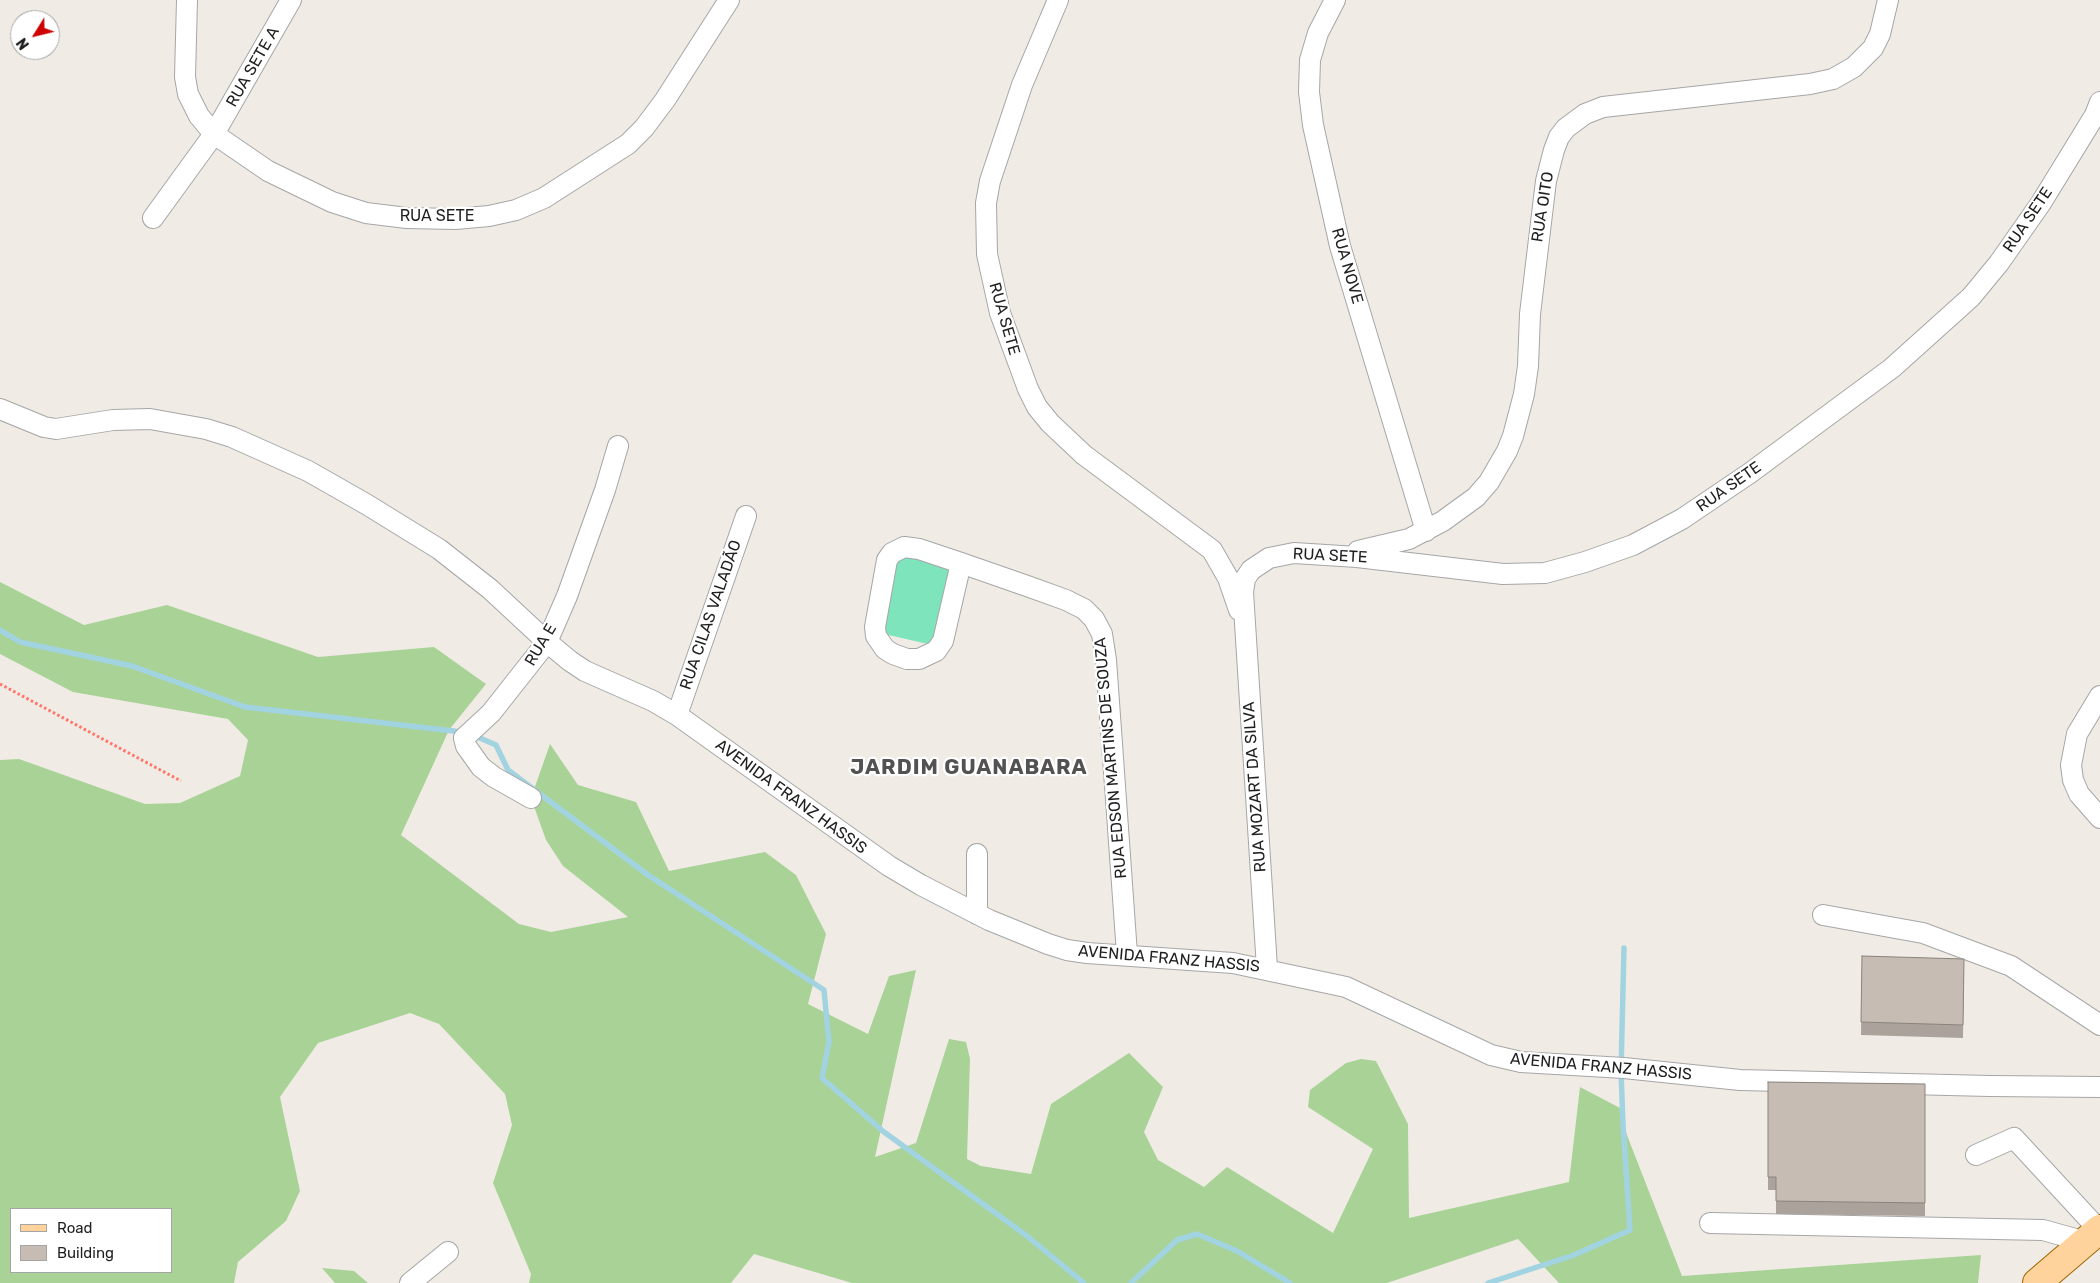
<!DOCTYPE html>
<meta charset="utf-8">
<style>
body{margin:0}
#map{position:relative;width:2100px;height:1283px;overflow:hidden;background:#f0ece5;font-family:Rubik,sans-serif}
canvas{display:block}
.legend{position:absolute;left:10px;top:1208px;width:162px;height:65px;box-sizing:border-box;background:#fff;border:1px solid #a5a5a5;margin:0;padding:6px 9px;list-style:none;font-size:15px;color:#1f1f1f}
.legend li{display:flex;align-items:center;gap:10px;height:25px}
.legend b{width:25px;border:1px solid #a5a5a5}
.north{position:absolute;left:10px;top:10px;width:50px;height:50px;box-sizing:border-box;background:#fff;border:1px solid #a5a5a5;border-radius:50%;rotate:234deg;font-size:14px;font-weight:700;line-height:20px;text-align:center;color:#1f1f1f}
.north::after{content:'';display:block;margin:auto;width:18px;height:22px;background:#ce0002;clip-path:polygon(50% 0,100% 100%,50% 72%,0 100%)}
</style>
<div id="map">
<canvas width="2100" height="1283"></canvas>
<ul class="legend">
<li><b style="height:6px;background:#ffd39b"></b>Road</li>
<li><b style="height:14px;background:#c6bcb4"></b>Building</li>
</ul>
<div class="north">N</div>
</div>
<script>
const ctx = document.querySelector('canvas').getContext('2d');
ctx.lineJoin = 'round';
function fill(path, color) {
  ctx.fillStyle = color;
  ctx.fill(path, 'evenodd');
}
function shape(rows) {
  const path = new Path2D();
  for (const r of rows) {
    path.moveTo(r[0], r[1]);
    for (let i = 2; i < r.length; i += 2) path.lineTo(r[i], r[i + 1]);
  }
  return path;
}
function trace(path, color, width, dash) {
  ctx.strokeStyle = color;
  ctx.lineWidth = width;
  ctx.lineCap = dash ? 'butt' : 'round';
  ctx.setLineDash(dash || []);
  ctx.stroke(path);
}
function label(font, color, halo, rows, align = 'center') {
  ctx.font = font + ' Rubik,sans-serif';
  ctx.lineWidth = 4.5;
  ctx.setLineDash([]);
  ctx.textBaseline = 'middle';
  ctx.strokeStyle = halo;
  ctx.fillStyle = color;
  for (const [text, x, y, turn = 0] of rows) {
    ctx.save();
    ctx.translate(x, y);
    ctx.rotate((+turn || 0) * Math.PI / 180);
    ctx.textAlign = isNaN(turn) ? turn : align;
    if (halo) ctx.strokeText(text, 0, 0);
    ctx.fillText(text, 0, 0);
    ctx.restore();
  }
}
fill(shape([
 [0,582,84,625,167,605,318,657,434,647,486,684,449,730,401,835,519,924,551,932,628,917,563,866,546,840,531,798,550,744,578,785,636,802,669,871,765,852,796,875,826,934,808,1004,868,1034,889,976,916,970,875,1157,916,1143,949,1039,966,1042,970,1059,967,1159,981,1166,1031,1174,1051,1104,1129,1053,1163,1087,1144,1132,1158,1160,1204,1187,1227,1167,1333,1233,1373,1149,1308,1107,1310,1090,1346,1063,1361,1059,1376,1061,1408,1124,1409,1218,1569,1182,1580,1087,1620,1108,1623,1125,1682,1276,1981,1255,1978,1283,1559,1283,1518,1239,1387,1283,852,1283,754,1254,731,1283,529,1283,531,1274,493,1183,512,1125,505,1094,439,1024,410,1013,318,1043,280,1097,300,1191,286,1221,238,1262,234,1283,0,1283,0,760,19,759,145,804,180,803,240,776,248,740,228,719,73,692,0,654],
 [11,1209,171,1209,171,1272,11,1272],
 [322,1268,354,1271,368,1283,335,1283]
]), '#a9d297');
fill(shape([
 [898,554,950,565,932,645,880,633]
]), '#7ee4bc');
trace(shape([
 [0,630,20,642,132,666,245,707,462,732],
 [473,735,496,745,508,770,648,875,824,990,829,1042,822,1078,884,1132,1027,1236,1084,1283],
 [1131,1283,1177,1240,1197,1234,1237,1251,1290,1283],
 [1488,1283,1574,1255,1630,1230,1623,1125,1621,1071,1624,948]
]), '#a2d3e1', 5.5);
const street = shape([
 [187,0,185,77,188,94,199,116,214,134,268,171,332,202,366,213,407,218,455,219,489,216,516,210,544,198,628,144,644,128,665,100,729,0],
 [1058,0,1022,85,990,181,986,203,987,254,1000,313,1028,389,1037,407,1050,423,1084,455,1212,550,1228,578,1239,610],
 [1335,0,1318,33,1310,60,1309,92,1313,125,1340,246,1426,531],
 [153,218,214,134,291,0],
 [0,409,44,427,56,429,113,420,150,419,206,429,232,437,308,471,366,504,439,549,490,589,547,642,570,661,585,671,653,701,677,715,889,866,921,885,989,920,1048,944,1067,950,1087,953,1233,963,1346,987,1491,1055,1521,1062,1624,1068,1740,1080,1990,1086,2100,1087],
 [1358,551,1409,539,1443,521,1476,497,1489,482,1507,451,1513,436,1524,394,1528,366,1530,314,1546,181,1554,150,1559,137,1566,128,1585,114,1603,107,1810,84,1833,79,1854,67,1873,48,1880,34,1888,0],
 [961,563,943,641,936,651,919,659,907,659,893,654,885,649,876,636,875,627,887,560,892,553,904,547,919,549,961,563,1027,586,1066,600,1084,609,1094,619,1102,634,1106,660,1127,954],
 [2100,696,2077,734,2071,765,2073,780,2079,794,2100,818],
 [677,715,746,516],
 [531,798,494,777,481,767,466,746,464,738,491,713,547,642,567,596,605,490,618,446],
 [977,854,977,914],
 [1823,915,1923,933,2011,966,2100,1025],
 [1267,968,1243,592,1245,579,1251,570,1269,558,1294,553,1357,557,1503,574,1545,573,1585,562,1633,545,1682,519,1750,473,1892,368,1971,297,1999,263,2041,203,2095,115,2100,102],
 [1976,1155,2014,1138,2099,1230],
 [1710,1223,2043,1230,2086,1242],
 [410,1283,448,1252]
]);
const primary = shape([
 [2037,1283,2100,1229]
]);
trace(street, '#a6a6a6', 22);
trace(primary, '#9a6600', 30);
trace(shape([
 [0,684,181,781]
]), '#ff7567', 3, [2.5, 2.5]);
trace(street, '#fff', 20);
trace(primary, '#ffd39b', 28);
fill(shape([
 [1862,956,1964,959,1963,1038,1861,1035],
 [1768,1082,1925,1084,1925,1216,1776,1214,1776,1190,1768,1190]
]), '#aaa29b');
const building = shape([
 [1862,956,1964,959,1963,1025,1861,1022,1862,956],
 [1768,1082,1925,1084,1925,1203,1776,1201,1776,1177,1768,1177,1768,1082]
]);
fill(building, '#c6bcb4');
trace(building, '#8b847e', 1);
label('16px', '#1f1f1f', '#fff', [
 ["RUA SETE A",253,67,-60],
 ["RUA OITO",1543,207,-81],
 ["RUA SETE",437,216],
 ["RUA SETE",2028,220,-56],
 ["RUA NOVE",1347,266,74],
 ["RUA SETE",1004,319,74],
 ["RUA SETE",1729,487,-35],
 ["RUA SETE",1330,556,3],
 ["RUA CILAS VALADÃO",711,615,-71],
 ["RUA E",541,645,-59],
 ["RUA EDSON MARTINS DE SOUZA",1111,758,-95],
 ["RUA MOZART DA SILVA",1255,787,-94],
 ["AVENIDA FRANZ HASSIS",791,797,36],
 ["AVENIDA FRANZ HASSIS",1169,959,5],
 ["AVENIDA FRANZ HASSIS",1601,1067,5]
]);
ctx.letterSpacing = '1px';
label('bold 21px', '#525252', '#fff', [
 ["JARDIM GUANABARA",969,768]
]);
ctx.letterSpacing = '0px';
</script>
